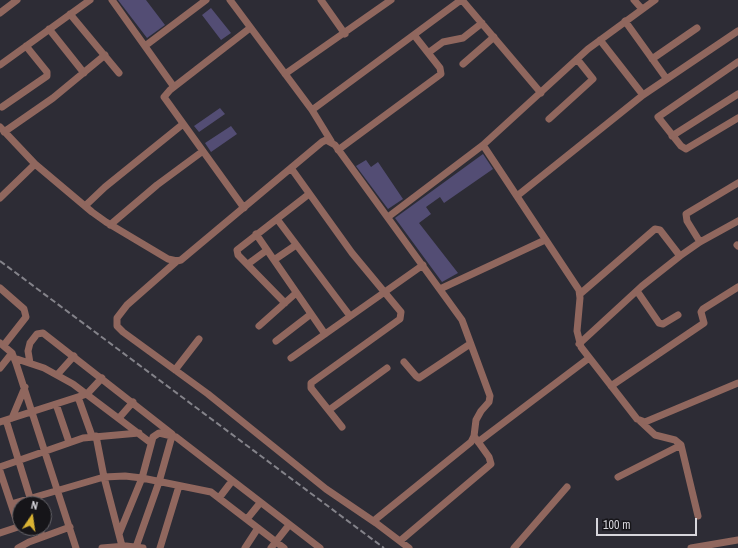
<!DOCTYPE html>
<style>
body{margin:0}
#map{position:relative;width:738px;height:548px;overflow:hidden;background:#2d2c35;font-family:"Archivo Narrow",sans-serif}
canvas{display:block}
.north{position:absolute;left:12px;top:496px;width:40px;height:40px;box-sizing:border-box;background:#161519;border:1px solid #636267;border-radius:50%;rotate:13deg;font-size:11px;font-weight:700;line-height:16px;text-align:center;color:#d7d6dc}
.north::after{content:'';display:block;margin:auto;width:14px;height:18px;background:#dab333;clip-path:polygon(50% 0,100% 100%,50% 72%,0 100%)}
.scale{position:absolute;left:596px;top:518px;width:101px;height:18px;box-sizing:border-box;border:2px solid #d7d6dc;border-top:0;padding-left:5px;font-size:12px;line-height:14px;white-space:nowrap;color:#d7d6dc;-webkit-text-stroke:3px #161519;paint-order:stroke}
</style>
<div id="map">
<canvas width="738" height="548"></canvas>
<div class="north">N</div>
<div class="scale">100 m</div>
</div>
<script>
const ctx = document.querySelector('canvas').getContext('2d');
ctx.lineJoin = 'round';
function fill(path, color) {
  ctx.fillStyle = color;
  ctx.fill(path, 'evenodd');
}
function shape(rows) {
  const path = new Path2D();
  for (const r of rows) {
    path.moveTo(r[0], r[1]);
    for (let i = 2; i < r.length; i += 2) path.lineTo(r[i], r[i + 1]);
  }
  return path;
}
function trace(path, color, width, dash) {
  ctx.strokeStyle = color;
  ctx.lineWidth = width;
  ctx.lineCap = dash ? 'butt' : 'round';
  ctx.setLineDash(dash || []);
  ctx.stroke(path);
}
fill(shape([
 [118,0,146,0,165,25,147,38],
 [211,8,231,33,221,40,202,15],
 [220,108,225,114,199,132,194,126],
 [231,126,237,134,211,152,205,143],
 [483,154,493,169,444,203,440,197,426,207,431,214,419,223,458,273,442,282,395,218],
 [366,160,371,167,378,162,403,199,388,209,356,166]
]), '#534d74');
trace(shape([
 [112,0,174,87],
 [230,0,312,110,331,141],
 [321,0,345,34],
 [462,0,541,93],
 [634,0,642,9],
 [0,13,17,0],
 [70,14,119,73],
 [625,21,666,78],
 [49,29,84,73],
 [600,40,643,95],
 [145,46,206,0],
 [428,53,443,42,463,38,482,23],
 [652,59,697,28],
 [738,62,658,117,681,146,686,149,738,118],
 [463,64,494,37],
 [0,65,90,0],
 [285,74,391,0],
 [2,107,47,76,47,72,26,46],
 [312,110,461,0],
 [549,119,593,79,577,59],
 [0,127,35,164,92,212,106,222,168,259,177,261,181,260,322,142,326,140,335,145,462,320,490,396,489,402,481,411,476,420,474,436,471,442,376,519,376,523,409,548],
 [4,132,53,98,105,55],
 [672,136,738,94],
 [483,145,579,290,580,298,577,331,581,347,637,419,645,422,738,383],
 [338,150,441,74,440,68,414,35],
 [291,168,352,253,401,312,400,319,311,383,311,388,342,427],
 [517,196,643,95,738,31],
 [0,198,35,164],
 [85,206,105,187,183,124],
 [244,208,164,97,170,90,250,28],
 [388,217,483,145,588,49,655,0],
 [277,219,350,316],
 [110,225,157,185,203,151],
 [256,234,325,334],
 [700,242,687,221,686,214,738,183],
 [737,245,738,246],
 [274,260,296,245],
 [177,261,127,305,117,318,117,326,123,332,208,394,326,489,376,523],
 [248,264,267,250],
 [0,288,24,309,26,317,4,345],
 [440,289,545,240],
 [637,291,659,323,663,324,678,315],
 [580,294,655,229,660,230,680,256],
 [285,303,238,255,237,250,309,194],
 [259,326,296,293],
 [276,341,311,314],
 [0,343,12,353,16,363,76,548],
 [579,344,642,286,680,256,700,242,738,221],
 [14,358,44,368,73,384,151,443],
 [291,358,423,265],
 [404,362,416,376,419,378,470,344],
 [30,363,28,351,30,343,37,334,43,333,172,434],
 [0,368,12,353],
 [175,370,199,339],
 [57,375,74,356],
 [611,386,704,323,701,312,703,309,738,287],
 [78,397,92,436],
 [56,404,69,442],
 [329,410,387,368],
 [12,418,25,387],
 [119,418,133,402],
 [6,420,32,504],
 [640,421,655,435,675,440,681,445,698,516],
 [0,422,87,394,102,378],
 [96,436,104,477,122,546],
 [478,442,589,358],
 [0,467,83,438,139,433],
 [0,471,18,525,18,527,0,533],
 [618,477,681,445],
 [219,498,232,481],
 [11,504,104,477,125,476,142,478,211,492,284,548],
 [247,519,260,503],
 [40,528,42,537],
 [119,534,142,478,153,437,159,433,176,437,320,548],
 [400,541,491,464,489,457,474,436],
 [136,547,159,482,172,436],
 [18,548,29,542,70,527],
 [102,548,126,546,143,548],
 [160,548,179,486],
 [245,548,258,528],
 [271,548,289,525],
 [514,548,567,487],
 [691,548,738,540]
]), '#90675e', 7);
trace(shape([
 [0,261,384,548]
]), '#84838a', 2, [6, 3]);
</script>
